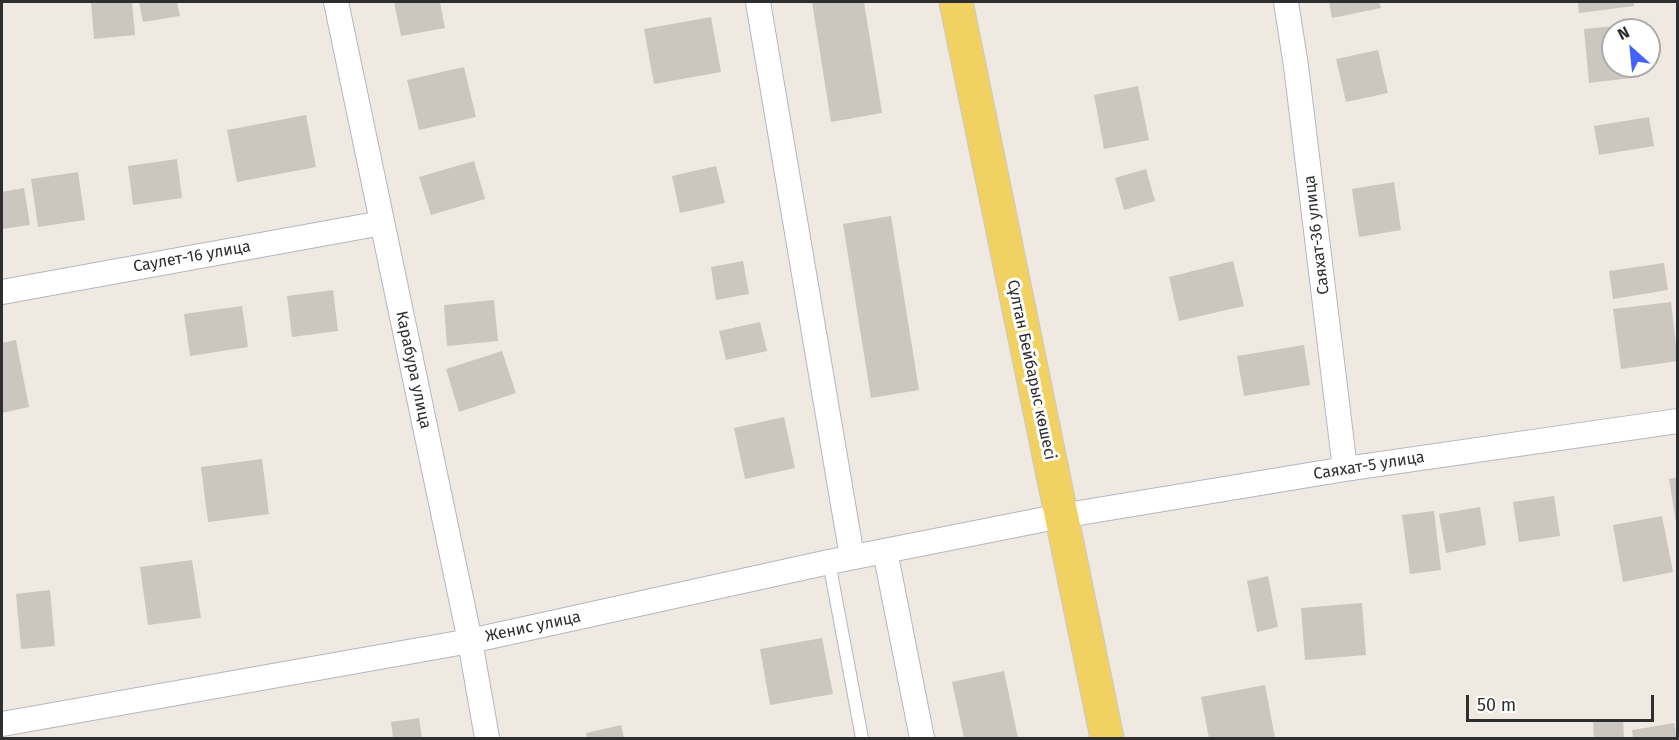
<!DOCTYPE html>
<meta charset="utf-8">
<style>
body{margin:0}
#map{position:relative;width:1679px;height:740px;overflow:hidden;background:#efe9e1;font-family:"Fira Sans",sans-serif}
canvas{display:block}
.frame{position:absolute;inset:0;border:3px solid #2e2e2e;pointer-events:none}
.north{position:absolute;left:1601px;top:18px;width:60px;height:60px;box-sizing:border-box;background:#fff;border:2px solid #ababab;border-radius:50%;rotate:333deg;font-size:16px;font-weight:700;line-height:24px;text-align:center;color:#2e2e2e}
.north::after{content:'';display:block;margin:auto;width:21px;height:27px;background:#4264fb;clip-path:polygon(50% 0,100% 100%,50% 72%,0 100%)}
.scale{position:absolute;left:1466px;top:695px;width:188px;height:27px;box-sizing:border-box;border:3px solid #2e2e2e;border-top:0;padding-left:8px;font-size:18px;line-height:21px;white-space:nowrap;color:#2e2e2e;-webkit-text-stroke:4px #fff;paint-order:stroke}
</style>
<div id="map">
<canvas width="1679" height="740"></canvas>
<div class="frame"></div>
<div class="north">N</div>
<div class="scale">50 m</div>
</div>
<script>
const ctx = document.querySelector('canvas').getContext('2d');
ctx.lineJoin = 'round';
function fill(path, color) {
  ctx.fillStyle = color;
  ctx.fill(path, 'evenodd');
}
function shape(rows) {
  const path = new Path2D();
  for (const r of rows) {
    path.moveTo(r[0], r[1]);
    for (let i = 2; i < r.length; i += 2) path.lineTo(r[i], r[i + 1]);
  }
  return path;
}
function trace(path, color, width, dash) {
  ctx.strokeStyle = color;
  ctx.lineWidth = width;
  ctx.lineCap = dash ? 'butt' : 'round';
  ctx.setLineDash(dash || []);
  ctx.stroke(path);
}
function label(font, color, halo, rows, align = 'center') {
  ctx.font = font + ' "Fira Sans",sans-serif';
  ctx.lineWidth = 6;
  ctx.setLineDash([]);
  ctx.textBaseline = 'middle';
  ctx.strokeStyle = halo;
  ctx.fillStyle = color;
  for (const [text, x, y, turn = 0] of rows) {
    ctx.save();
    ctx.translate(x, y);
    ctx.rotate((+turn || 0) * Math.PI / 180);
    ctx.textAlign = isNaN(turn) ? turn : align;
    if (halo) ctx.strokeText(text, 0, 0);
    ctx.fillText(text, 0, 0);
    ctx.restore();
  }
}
fill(shape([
 [91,2,132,2,135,35,94,39],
 [139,2,177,2,180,16,143,22],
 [394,2,440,2,445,28,401,36],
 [812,2,864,2,882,113,831,122],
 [1329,2,1379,2,1381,8,1332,18],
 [1578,2,1634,2,1634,6,1579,13],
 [711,17,721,72,654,84,644,29],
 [1636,24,1636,30,1613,30,1613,66,1639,66,1640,77,1589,83,1584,29],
 [1378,50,1388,93,1346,102,1336,59],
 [464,67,476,117,419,130,407,80],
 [1138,86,1149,140,1104,149,1094,95],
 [306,115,316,167,237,182,227,130],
 [1649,117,1654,146,1599,155,1594,126],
 [177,159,182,198,133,205,128,166],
 [474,161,485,199,431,215,419,177],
 [716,166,725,203,680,213,672,176],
 [1146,169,1155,201,1124,210,1115,178],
 [78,172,85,220,38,227,31,179],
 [1394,182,1401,230,1359,237,1352,189],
 [24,188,30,225,2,229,2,192],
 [891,216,919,390,871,398,843,224],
 [743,261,749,294,716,300,711,267],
 [1233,261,1244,306,1179,321,1169,277],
 [1664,263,1668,290,1613,299,1609,271],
 [333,290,338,331,292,337,287,296],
 [494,300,498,341,447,346,444,305],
 [1671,302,1678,361,1621,369,1613,309],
 [242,306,248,347,190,356,184,314],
 [760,322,767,351,726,360,719,331],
 [16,340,29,407,2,413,2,343],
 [1304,345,1310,385,1244,396,1237,356],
 [502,351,516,393,459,412,446,369],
 [784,417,795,468,745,479,734,428],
 [262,459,269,514,208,522,201,467],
 [1678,477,1678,522,1676,522,1669,479],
 [1554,496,1560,536,1519,542,1513,502],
 [1480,507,1486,545,1446,553,1439,514],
 [1434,511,1441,570,1410,574,1402,515],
 [1662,516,1673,572,1623,582,1613,525],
 [192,560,201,618,148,625,140,567],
 [1268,576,1278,627,1257,632,1247,581],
 [50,590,55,646,21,649,16,594],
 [1362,603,1366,655,1305,660,1301,608],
 [822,638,833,694,770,705,760,649],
 [1004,671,1018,738,964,738,952,682],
 [1265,685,1275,738,1209,738,1201,697],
 [419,718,422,738,393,738,391,722],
 [1623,719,1624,738,1594,738,1593,721],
 [1674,723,1677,738,1633,738,1632,730],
 [621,725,624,738,587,738,586,733]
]), '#cbc7bf');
const service = shape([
 [829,562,862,738]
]);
const minor = shape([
 [336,2,470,641,487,738],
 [758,2,852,557],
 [1286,2,1296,66,1345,469],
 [2,292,382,223],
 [885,551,922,738],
 [2,724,470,641,829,562,1061,516,1345,469,1678,421]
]);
const primary = shape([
 [956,2,1107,738]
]);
trace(service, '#b4b7c1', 14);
trace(minor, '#b4b7c1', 26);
trace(primary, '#c9c9c9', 35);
trace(service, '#fff', 12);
trace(minor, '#fff', 24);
trace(primary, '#f2d163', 33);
label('16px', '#2e2e2e', '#fff', [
 ["Саяхат-36 улица",1317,235,-97],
 ["Саулет-16 улица",192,257,-10],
 ["Карабура улица",413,370,78],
 ["Сұлтан Бейбарыс көшесі",1031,370,78],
 ["Саяхат-5 улица",1369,466,-9],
 ["Женис улица",533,627,-12]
]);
</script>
